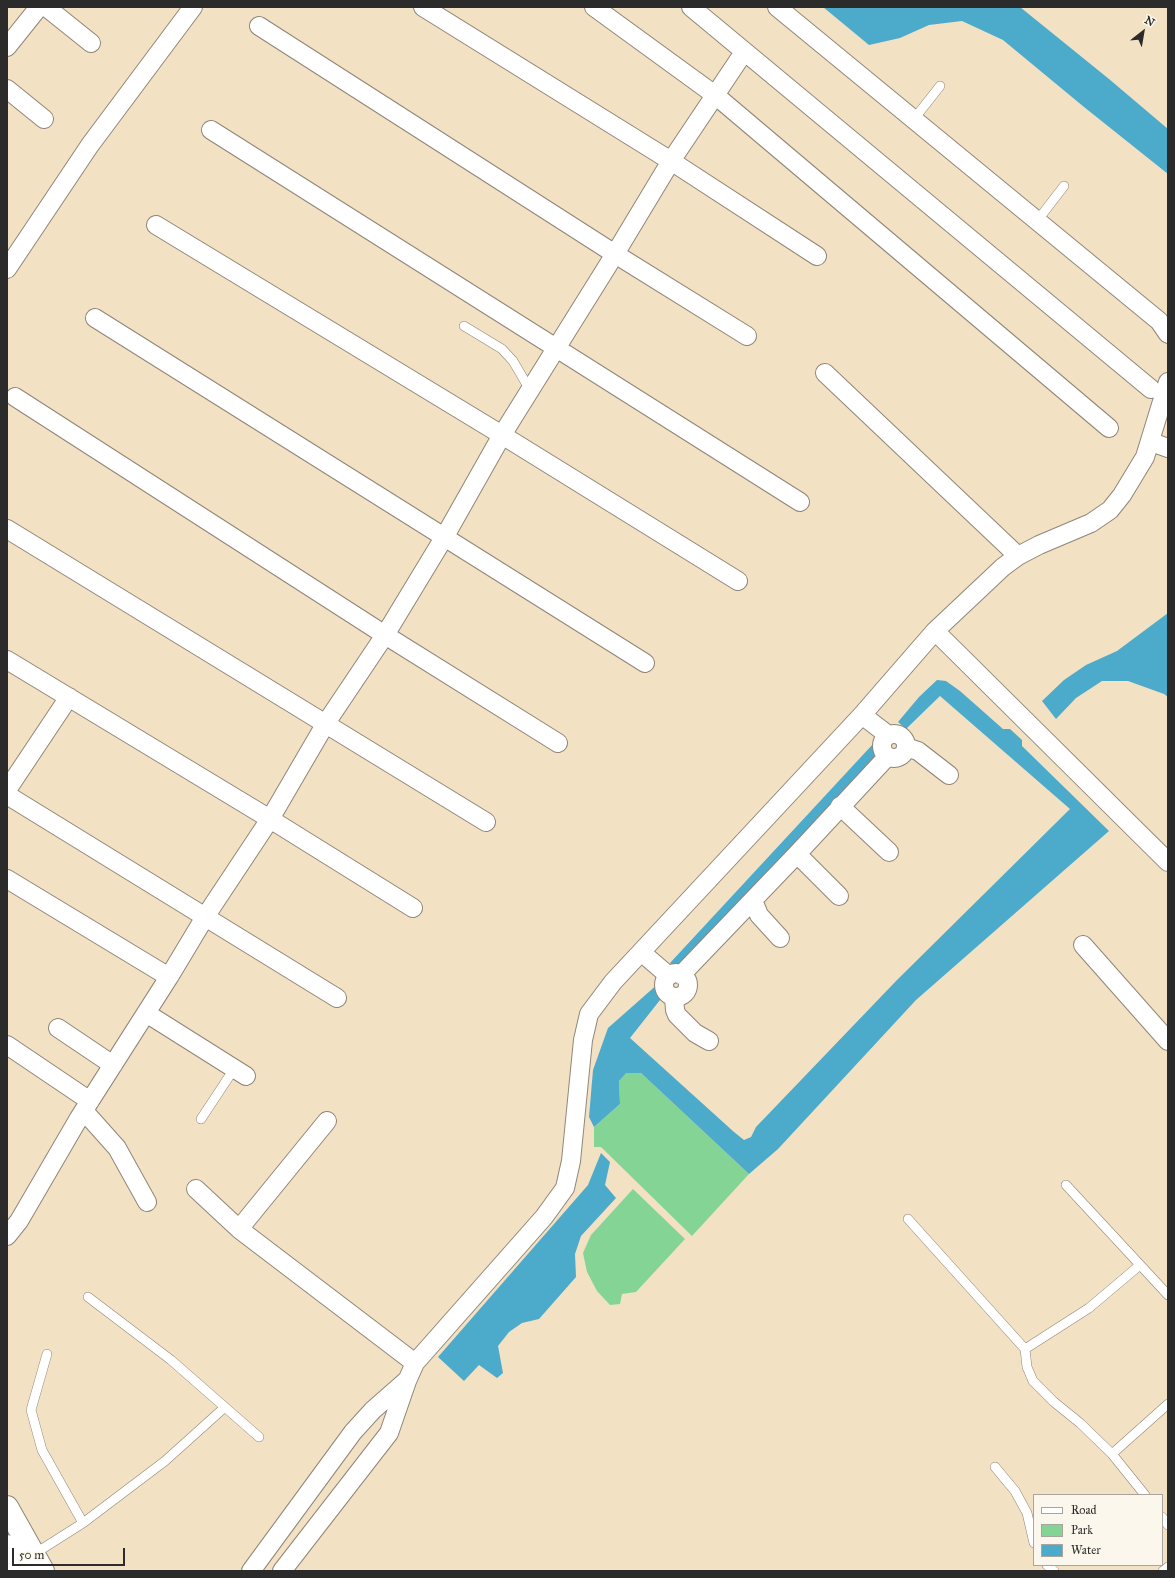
<!DOCTYPE html>
<style>
body{margin:0}
#map{position:relative;width:1175px;height:1578px;overflow:hidden;background:#f3e1c4;font-family:"IM FELL Great Primer",serif}
canvas{display:block}
.frame{position:absolute;inset:0;border:8px solid #2b2b2b;pointer-events:none}
.legend{position:absolute;left:1033px;top:1494px;width:130px;height:72px;box-sizing:border-box;background:#fbf7ec;border:1px solid #a8a59f;margin:0;padding:5px 7px;list-style:none;font-size:12px;color:#2b2b2b}
.legend li{display:flex;align-items:center;gap:8px;height:20px}
.legend b{width:20px;border:1px solid #a8a59f}
.north{position:absolute;left:1123px;top:12px;width:40px;height:40px;-webkit-text-stroke:3px #fbf7ec;paint-order:stroke;rotate:31deg;font-size:11px;font-weight:700;line-height:16px;text-align:center;color:#2b2b2b}
.north::after{content:'';display:block;margin:auto;width:14px;height:18px;background:#2b2b2b;clip-path:polygon(50% 0,100% 100%,50% 72%,0 100%)}
.scale{position:absolute;left:12px;top:1548px;width:113px;height:18px;box-sizing:border-box;border:2px solid #2b2b2b;border-top:0;padding-left:5px;font-size:12px;line-height:14px;white-space:nowrap;color:#2b2b2b;-webkit-text-stroke:3px #fbf7ec;paint-order:stroke}
</style>
<div id="map">
<canvas width="1175" height="1578"></canvas>
<div class="frame"></div>
<ul class="legend">
<li><b style="height:5px;background:#fff"></b>Road</li>
<li><b style="height:11px;background:#84d595"></b>Park</li>
<li><b style="height:11px;background:#4caacb"></b>Water</li>
</ul>
<div class="north">N</div>
<div class="scale">50 m</div>
</div>
<script>
const ctx = document.querySelector('canvas').getContext('2d');
ctx.lineJoin = 'round';
function fill(path, color) {
  ctx.fillStyle = color;
  ctx.fill(path, 'evenodd');
}
function shape(rows) {
  const path = new Path2D();
  for (const r of rows) {
    if (r.length === 3) {
      path.moveTo(r[0] + r[2], r[1]);
      path.arc(r[0], r[1], r[2], 0, 2 * Math.PI);
      continue;
    }
    path.moveTo(r[0], r[1]);
    for (let i = 2; i < r.length; i += 2) path.lineTo(r[i], r[i + 1]);
  }
  return path;
}
function trace(path, color, width, dash) {
  ctx.strokeStyle = color;
  ctx.lineWidth = width;
  ctx.lineCap = dash ? 'butt' : 'round';
  ctx.setLineDash(dash || []);
  ctx.stroke(path);
}
fill(shape([
 [626,1072,641,1073,749,1174,692,1236,601,1147,594,1147,594,1127,620,1104,619,1081],
 [633,1189,685,1239,636,1292,622,1294,620,1304,610,1305,597,1291,587,1272,583,1253,591,1235]
]), '#84d595');
fill(shape([
 [823,7,1020,7,1109,79,1168,129,1168,174,1084,107,1003,40,962,21,929,25,900,38,869,45],
 [1168,613,1168,697,1164,694,1128,681,1102,681,1076,698,1056,719,1042,701,1064,680,1086,665,1117,651],
 [937,680,946,681,960,691,1003,729,1010,729,1022,740,1022,746,1109,831,916,1000,778,1149,749,1174,641,1073,626,1073,619,1081,620,1104,594,1127,589,1117,593,1070,608,1028,659,983,660,1000,630,1038,734,1132,744,1140,751,1137,756,1127,897,980,1070,809,940,696,906,729,898,722,919,697],
 [873,744,879,744,882,751,679,970,670,963],
 [601,1153,610,1162,605,1185,616,1198,581,1236,575,1254,576,1277,539,1319,522,1323,509,1332,498,1346,503,1373,497,1378,479,1365,464,1381,438,1357,588,1185]
]), '#4caacb');
const service = shape([
 [914,119,940,86],
 [1037,221,1064,186],
 [464,326,502,349,513,361,530,390],
 [201,1119,234,1069],
 [1066,1185,1168,1295],
 [908,1219,1025,1349,1027,1367,1033,1381,1054,1402,1080,1423,1112,1454,1145,1495],
 [88,1297,171,1360,259,1437],
 [1025,1349,1089,1308,1140,1265],
 [47,1354,31,1410,42,1450,83,1523],
 [1112,1454,1168,1404],
 [995,1467,1015,1491,1027,1513,1034,1543],
 [1162,1517,1168,1525],
 [34,1554,83,1523,165,1461,225,1407],
 [1047,1565,1054,1571],
 [1163,1571,1168,1567]
]);
const minor = shape([
 [46,7,91,43],
 [423,7,671,161,817,256],
 [594,7,715,95,1109,428],
 [691,7,1151,389],
 [777,7,1159,321,1168,334],
 [259,26,615,254,747,336],
 [7,47,39,7],
 [7,89,44,119],
 [211,130,800,502],
 [156,225,502,435,738,581],
 [7,269,90,145,193,7],
 [95,318,645,663],
 [825,373,1018,556],
 [15,397,385,635,558,743],
 [1151,442,1168,448],
 [7,529,486,822],
 [935,631,1168,862],
 [7,660,270,819,413,908],
 [862,715,888,735],
 [894,746,12],
 [906,747,918,751,949,775],
 [7,790,69,697],
 [7,795,337,998],
 [840,806,889,852],
 [797,854,839,896],
 [7,879,169,977],
 [753,900,759,915,780,938],
 [1083,945,1168,1041],
 [641,952,669,976],
 [676,985,12],
 [681,975,797,854,887,757],
 [674,997,675,1010,677,1015,695,1033,709,1041],
 [146,1013,246,1076],
 [58,1028,113,1065],
 [7,1045,90,1101],
 [84,1111,117,1148,147,1202],
 [196,1189,239,1229,415,1363],
 [239,1229,327,1121],
 [7,1236,19,1221,79,1118,169,977,205,917,270,819,326,723,385,635,445,536,502,435,615,254,671,161,744,52],
 [251,1571,353,1432,373,1410,406,1381],
 [282,1571,389,1433,407,1381,415,1363,544,1217,565,1188,571,1161,583,1040,589,1014,613,982,862,715,935,631,1003,567,1018,556,1039,545,1091,523,1110,510,1122,495,1145,457,1168,382]
]);
const secondary = shape([
 [7,1507,43,1571]
]);
const motorway = shape([
 [7,1546,21,1571]
]);
trace(service, '#8f8678', 10);
trace(minor, '#8f8678', 20);
trace(secondary, '#8f8678', 24);
trace(motorway, '#8f8678', 24);
trace(service, '#fff', 9);
trace(minor, '#fff', 18);
trace(secondary, '#fff', 22);
trace(motorway, '#fff', 22);
</script>
